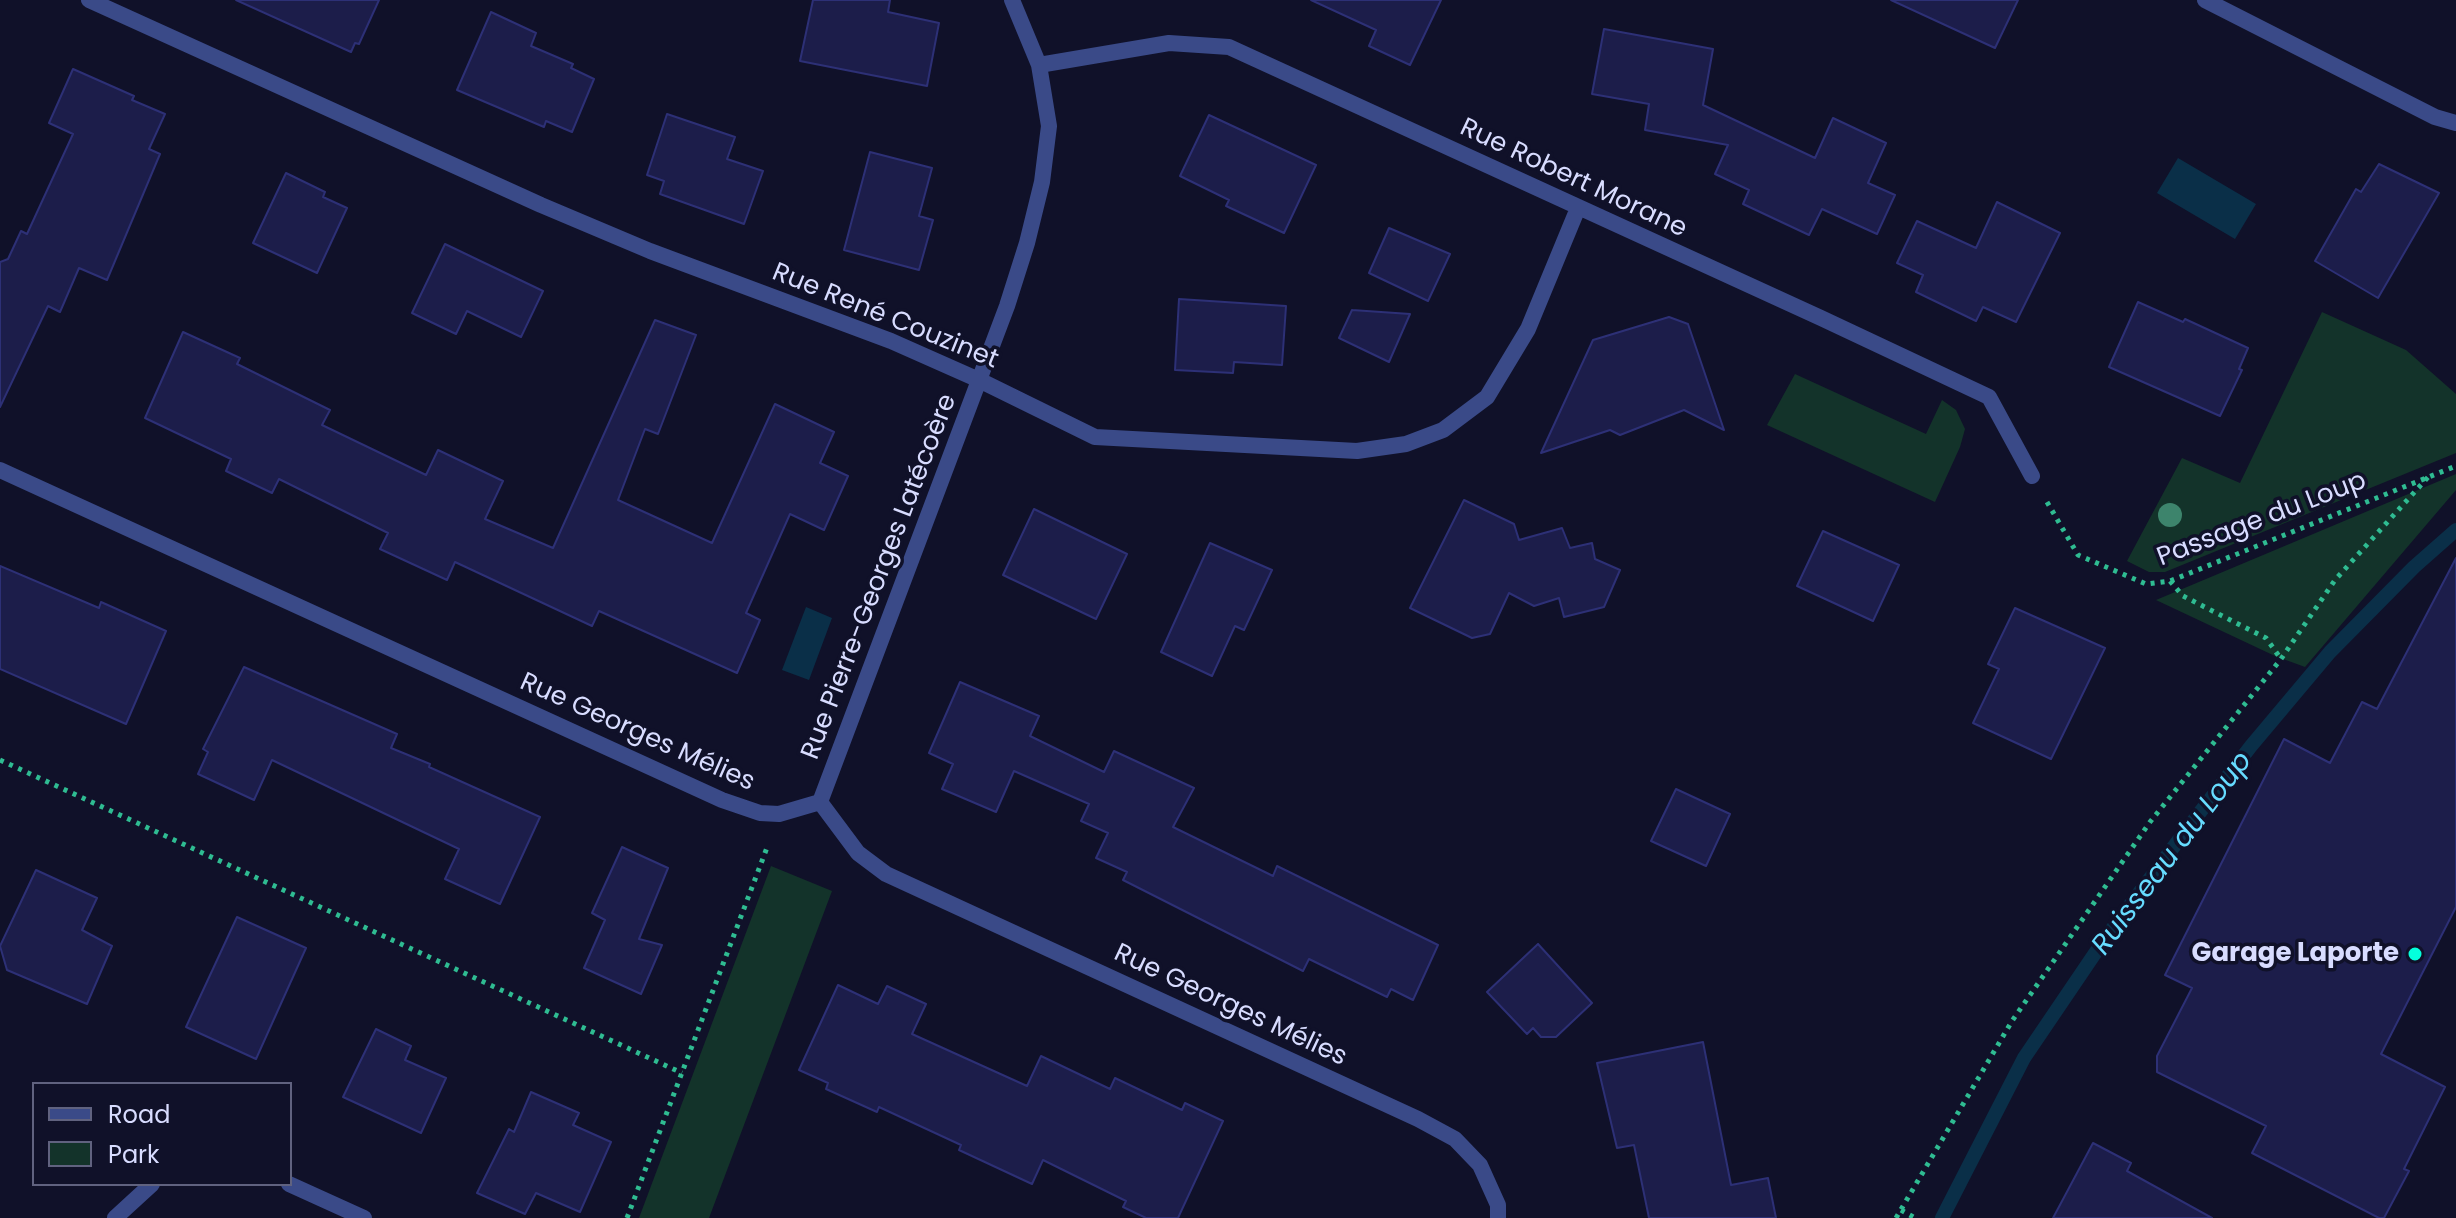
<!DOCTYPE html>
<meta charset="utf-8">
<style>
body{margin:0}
#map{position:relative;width:2456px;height:1218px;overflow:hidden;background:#101129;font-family:Poppins,sans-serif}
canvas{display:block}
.legend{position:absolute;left:32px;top:1082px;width:260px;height:104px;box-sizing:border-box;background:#101129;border:2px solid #60627f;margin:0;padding:10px 14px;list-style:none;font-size:24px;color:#d8dcff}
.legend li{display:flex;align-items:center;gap:16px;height:40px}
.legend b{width:40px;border:2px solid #60627f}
</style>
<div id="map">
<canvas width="2456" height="1218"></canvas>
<ul class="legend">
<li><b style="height:10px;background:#3a4a88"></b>Road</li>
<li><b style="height:22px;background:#13332a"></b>Park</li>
</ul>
</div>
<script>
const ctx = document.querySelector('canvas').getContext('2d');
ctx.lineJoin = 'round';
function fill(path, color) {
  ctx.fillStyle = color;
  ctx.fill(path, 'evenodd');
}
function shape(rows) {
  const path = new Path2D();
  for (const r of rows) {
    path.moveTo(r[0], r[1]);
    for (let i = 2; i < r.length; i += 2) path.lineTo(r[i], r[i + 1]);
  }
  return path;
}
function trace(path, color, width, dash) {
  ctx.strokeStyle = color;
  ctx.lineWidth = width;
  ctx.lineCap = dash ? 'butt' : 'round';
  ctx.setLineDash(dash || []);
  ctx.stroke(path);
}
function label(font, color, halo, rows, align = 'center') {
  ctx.font = font + ' Poppins,sans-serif';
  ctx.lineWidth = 7;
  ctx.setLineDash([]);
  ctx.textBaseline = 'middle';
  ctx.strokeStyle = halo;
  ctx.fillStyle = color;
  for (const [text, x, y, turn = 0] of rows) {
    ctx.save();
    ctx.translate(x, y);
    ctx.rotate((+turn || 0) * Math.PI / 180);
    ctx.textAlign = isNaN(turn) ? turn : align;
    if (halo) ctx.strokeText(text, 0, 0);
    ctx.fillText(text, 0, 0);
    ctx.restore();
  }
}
fill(shape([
 [2322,312,2406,350,2456,394,2456,453,2165,572,2149,572,2127,561,2182,458,2240,483],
 [1795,374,1926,434,1942,400,1956,410,1965,429,1960,447,1935,502,1767,425],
 [2456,474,2456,490,2305,667,2275,656,2156,600],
 [771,866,832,891,709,1218,639,1218]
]), '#13332a');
fill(shape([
 [2178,158,2256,204,2235,239,2157,193],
 [806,607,832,618,809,680,782,670]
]), '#0a2f48');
trace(shape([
 [1942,1218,2024,1058,2104,940,2181,837,2251,746,2330,652,2414,567,2456,530]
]), '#0a2f48', 14);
const building = shape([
 [236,0,379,0,359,44,355,43,351,52,236,0],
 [813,0,890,0,888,12,939,23,927,86,800,61,813,0],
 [1311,0,1441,0,1410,65,1369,46,1376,30,1311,0],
 [1891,0,2018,0,1995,48,1891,0],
 [491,12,536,33,531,46,573,64,571,68,594,79,572,132,546,121,544,127,457,90,491,12],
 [1604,29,1713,49,1703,105,1815,158,1833,118,1886,143,1868,183,1895,195,1877,234,1822,209,1809,235,1743,204,1749,190,1715,174,1728,145,1645,130,1649,104,1592,94,1604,29],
 [73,69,134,96,132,100,165,114,149,149,160,154,107,280,79,268,60,312,48,306,0,407,0,262,8,259,21,231,27,234,73,134,49,123,73,69],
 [667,114,735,137,727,159,763,171,744,224,660,194,664,181,647,175,667,114],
 [1209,115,1316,165,1284,233,1226,206,1229,200,1180,176,1209,115],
 [870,152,932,168,919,216,933,220,919,270,844,250,870,152],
 [2379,164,2439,193,2378,298,2315,261,2356,189,2361,192,2379,164],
 [286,173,325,192,323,197,347,208,317,273,253,243,286,173],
 [1997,202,2060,233,2016,322,1983,307,1976,321,1916,292,1923,275,1897,263,1917,221,1976,248,1997,202],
 [1389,228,1450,254,1428,301,1369,273,1389,228],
 [445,244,543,291,521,337,467,311,456,334,412,313,445,244],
 [1179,299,1286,306,1282,365,1234,362,1233,373,1175,370,1179,299],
 [2138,302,2183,322,2185,319,2248,348,2239,369,2242,370,2220,416,2109,367,2138,302],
 [1352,310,1410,314,1389,362,1339,338,1352,310],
 [1669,317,1688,324,1724,430,1684,410,1620,435,1610,430,1541,453,1593,340,1669,317],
 [655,320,696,335,658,434,645,429,618,500,712,543,775,404,834,432,820,463,848,476,824,530,790,514,746,613,760,620,737,673,599,611,592,626,455,562,447,580,380,549,388,533,279,479,272,493,226,471,231,459,145,418,183,332,240,358,237,364,330,410,322,425,426,475,438,450,503,481,485,519,553,548,655,320],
 [1464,500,1514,524,1519,540,1562,528,1570,548,1592,543,1595,559,1620,570,1604,607,1564,617,1559,598,1534,606,1509,593,1490,634,1472,638,1410,608,1464,500],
 [1034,509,1127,554,1096,619,1003,575,1034,509],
 [1823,531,1899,565,1873,621,1797,586,1823,531],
 [1210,543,1272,570,1244,630,1235,626,1212,676,1161,652,1210,543],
 [2456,558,2456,907,2381,1054,2445,1087,2404,1169,2409,1171,2384,1218,2379,1218,2252,1153,2266,1126,2157,1072,2157,1056,2192,988,2165,975,2284,739,2330,763,2362,702,2377,709,2456,558],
 [0,566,99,608,101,602,166,631,126,724,0,669,0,566],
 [2015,608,2105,648,2051,759,1973,723,1999,669,1988,664,2015,608],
 [244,667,397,734,391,748,430,764,429,767,540,817,500,904,445,879,459,849,272,760,254,800,198,774,208,752,203,749,244,667],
 [960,682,1039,716,1030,736,1104,772,1114,751,1194,788,1173,827,1273,876,1277,866,1438,945,1413,1000,1391,989,1387,997,1309,959,1303,971,1123,880,1127,872,1096,858,1108,833,1081,821,1089,804,1014,771,996,812,942,789,953,764,929,753,960,682],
 [1676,789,1730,814,1706,866,1651,841,1676,789],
 [622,847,668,868,639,939,662,945,641,994,584,968,605,920,592,913,622,847],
 [36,870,97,898,82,930,112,946,87,1004,7,970,0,946,36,870],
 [237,917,306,948,256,1059,186,1027,237,917],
 [1538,944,1592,1003,1556,1037,1541,1037,1533,1028,1527,1034,1487,992,1538,944],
 [838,985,878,1004,887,986,926,1004,912,1034,1027,1086,1041,1056,1110,1089,1115,1078,1182,1110,1185,1103,1223,1121,1178,1218,1146,1218,1123,1207,1126,1201,1043,1160,1032,1184,959,1150,961,1145,879,1107,877,1112,826,1089,828,1083,799,1070,838,985],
 [376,1029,411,1046,405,1060,446,1078,421,1133,343,1097,376,1029],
 [1703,1042,1731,1185,1768,1178,1776,1218,1649,1218,1634,1145,1617,1148,1597,1063,1703,1042],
 [531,1092,579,1113,573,1125,611,1142,580,1212,536,1193,525,1214,477,1193,509,1129,514,1132,531,1092],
 [2093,1143,2131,1163,2127,1171,2212,1218,2053,1218,2093,1143]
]);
fill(building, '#1c1d4a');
trace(building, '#2d3076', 2);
trace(shape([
 [2047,502,2078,555,2146,584,2170,581,2456,466],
 [2170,581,2183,596,2266,638,2281,659],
 [0,760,682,1073],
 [1901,1210,1915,1218],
 [627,1218,768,845],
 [1896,1218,2012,1021,2150,822,2281,659,2335,580,2429,476]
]), '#2fbc92', 5, [4, 6]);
trace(shape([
 [2205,0,2435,117,2456,123]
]), '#3a4a88', 16);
trace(shape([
 [89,0,541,205,650,251,891,341,979,380,1095,437,1357,451,1406,444,1443,430,1487,397,1528,329,1578,208],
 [1039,65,1169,43,1229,47,1821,318,1989,397,2032,476],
 [0,470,722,800,760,813,779,814,820,802,858,853,886,874,1418,1119,1455,1139,1480,1165,1498,1205,1498,1218],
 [820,802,1007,306,1027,243,1042,182,1049,126,1039,65,1012,0],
 [289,1184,364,1218],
 [115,1218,152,1184]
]), '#3a4a88', 16);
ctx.fillStyle = '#3d846c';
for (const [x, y] of [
 [2170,515]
]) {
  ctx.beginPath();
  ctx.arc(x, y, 12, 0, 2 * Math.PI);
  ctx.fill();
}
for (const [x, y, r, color] of [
 [2415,954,8,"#04ffdd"]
]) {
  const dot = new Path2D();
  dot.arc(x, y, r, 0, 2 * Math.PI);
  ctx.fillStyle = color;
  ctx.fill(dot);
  trace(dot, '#101129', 3);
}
label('26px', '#d8dcff', '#101129', [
 ["Rue Robert Morane",1573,179,25],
 ["Rue René Couzinet",885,317,22],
 ["Passage du Loup",2262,520,-21],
 ["Rue Pierre-Georges Latécoère",880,577,-69],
 ["Rue Georges Mélies",637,733,24],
 ["Rue Georges Mélies",1230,1006,25]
]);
label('bold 26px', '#d8dcff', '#101129', [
 ["Garage Laporte",2399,954]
], 'right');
label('italic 28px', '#66dcff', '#101129', [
 ["Ruisseau du Loup",2173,854,-53]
]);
</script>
